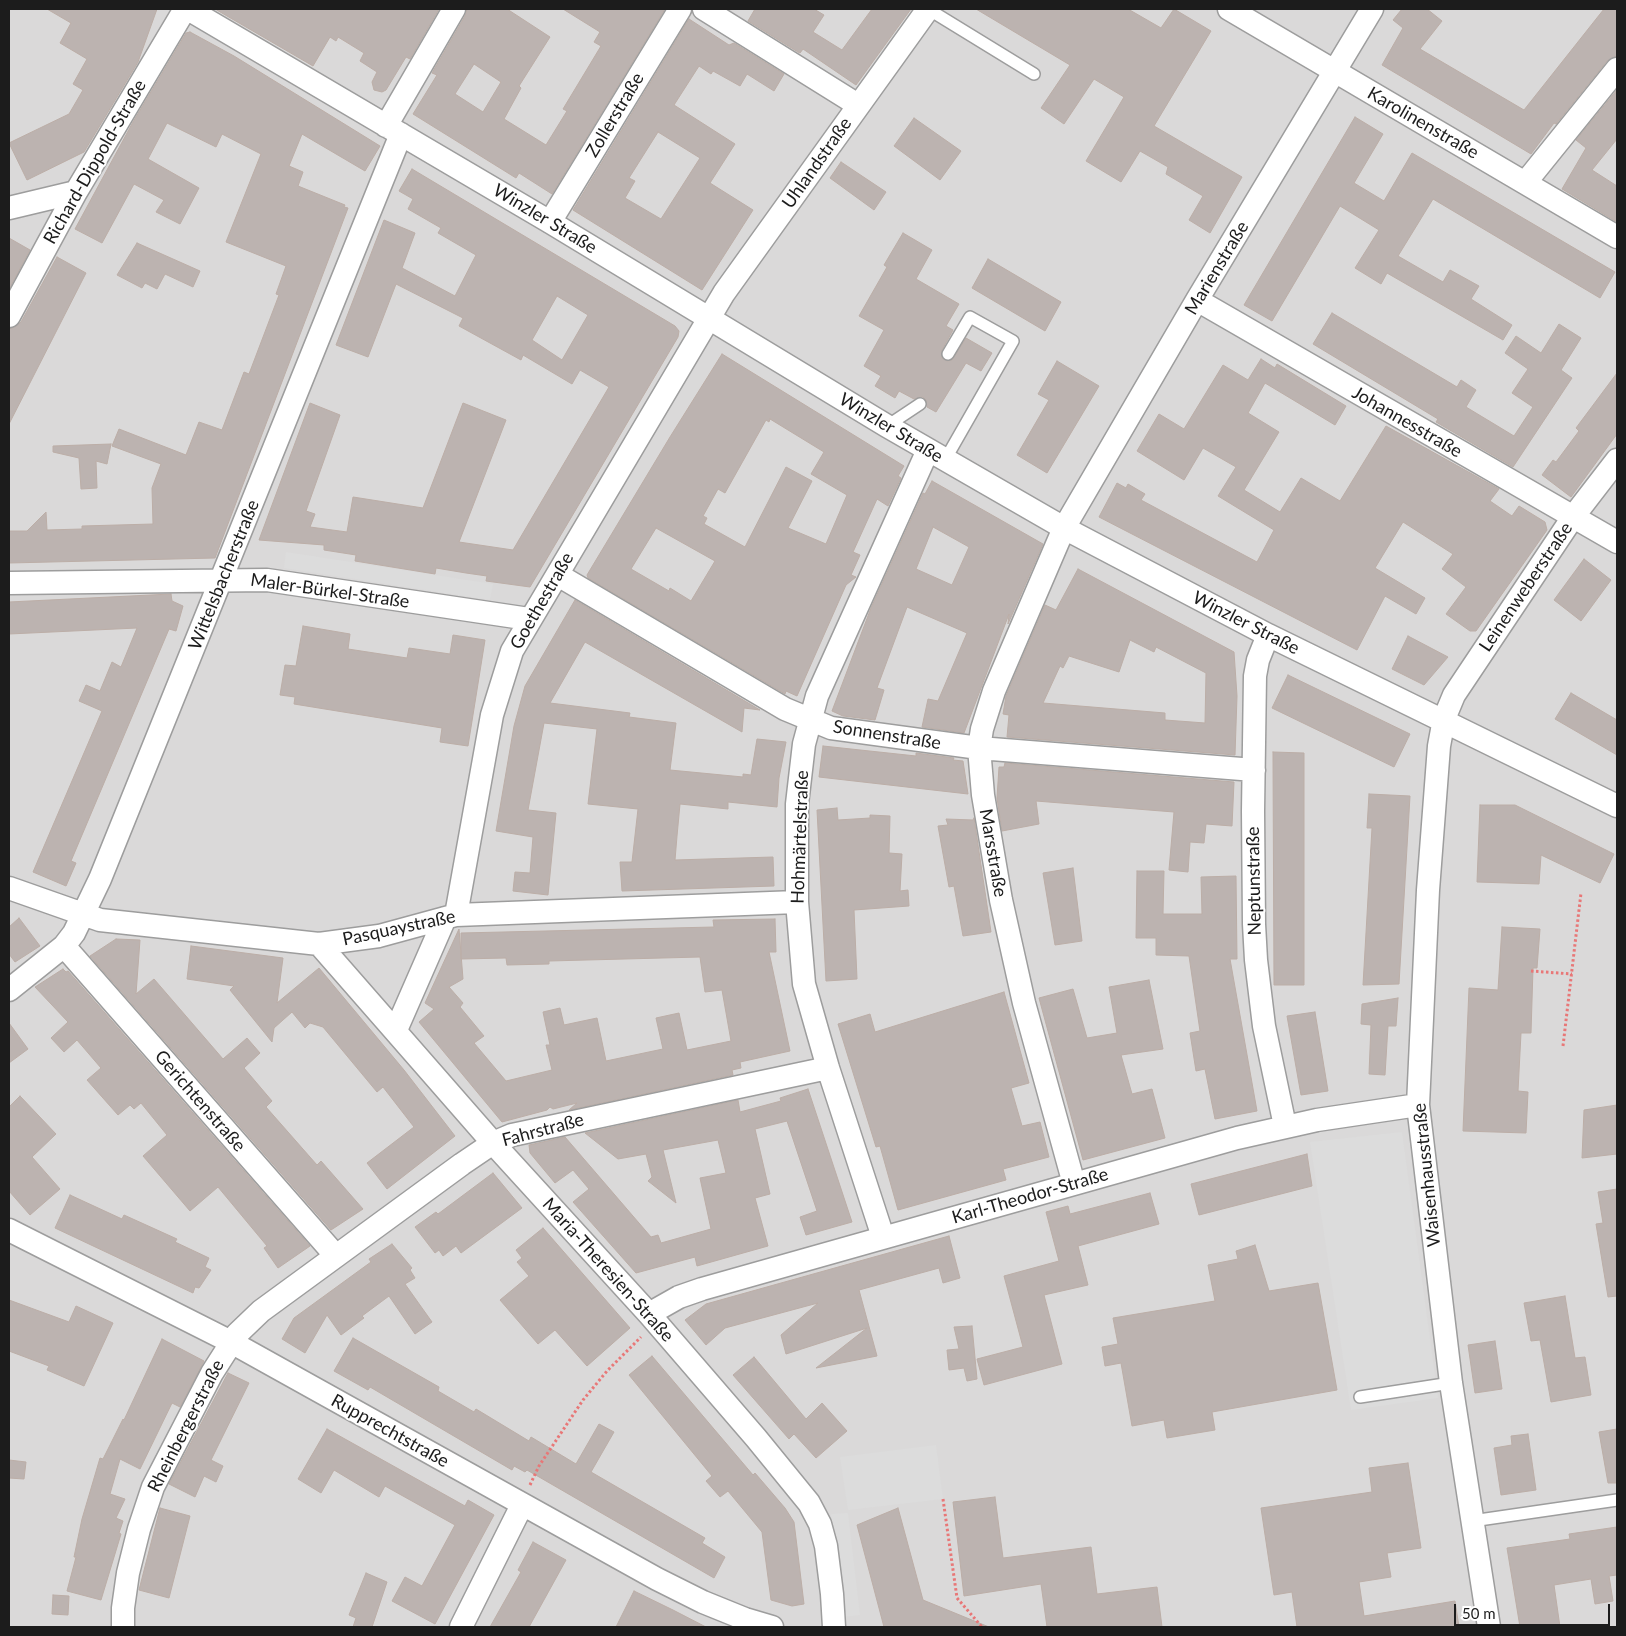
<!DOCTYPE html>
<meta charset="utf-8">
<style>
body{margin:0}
#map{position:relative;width:1626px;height:1636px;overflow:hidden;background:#ece8e3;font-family:Lato,sans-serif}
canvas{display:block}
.frame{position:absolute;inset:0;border:10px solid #1c1c1c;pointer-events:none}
.scale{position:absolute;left:1454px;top:1604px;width:156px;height:22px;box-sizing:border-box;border:2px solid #1c1c1c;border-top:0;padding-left:6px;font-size:15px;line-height:18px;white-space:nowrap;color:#1c1c1c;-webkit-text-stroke:4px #fff;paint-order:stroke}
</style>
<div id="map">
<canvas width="1626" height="1636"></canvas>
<div class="frame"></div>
<div class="scale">50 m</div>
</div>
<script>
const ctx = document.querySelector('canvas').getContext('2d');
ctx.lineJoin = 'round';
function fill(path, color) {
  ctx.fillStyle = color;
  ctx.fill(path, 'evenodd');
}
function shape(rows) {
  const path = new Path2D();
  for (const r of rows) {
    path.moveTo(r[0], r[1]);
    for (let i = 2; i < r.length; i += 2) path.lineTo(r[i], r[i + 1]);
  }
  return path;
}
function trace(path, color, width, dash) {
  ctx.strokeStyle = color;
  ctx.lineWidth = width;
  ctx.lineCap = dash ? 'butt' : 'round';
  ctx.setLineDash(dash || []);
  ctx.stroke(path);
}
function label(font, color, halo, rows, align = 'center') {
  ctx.font = font + ' Lato,sans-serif';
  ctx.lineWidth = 4;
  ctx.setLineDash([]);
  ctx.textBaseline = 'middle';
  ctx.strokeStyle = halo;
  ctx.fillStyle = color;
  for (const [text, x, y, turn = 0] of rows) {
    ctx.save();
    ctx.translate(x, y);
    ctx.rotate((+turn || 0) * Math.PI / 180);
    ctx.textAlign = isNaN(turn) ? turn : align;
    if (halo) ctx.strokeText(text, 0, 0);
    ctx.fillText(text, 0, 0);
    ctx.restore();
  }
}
fill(shape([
 [9,9,1617,9,1617,1627,9,1627]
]), '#dad9d9');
fill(shape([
 [286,552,493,584,490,600,284,568],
 [1402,1132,1438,1398,1351,1410,1310,1142],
 [936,1445,943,1499,848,1510,840,1457],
 [848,1513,860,1615,843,1617,831,1514]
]), '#dcdcdc');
const building = shape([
 [47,9,157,9,138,62,84,152,27,180,9,143,69,114,83,90,73,84,87,59,60,43,71,23,47,9],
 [215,9,439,9,410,59,406,57,386,90,382,92,374,90,372,82,377,72,360,61,364,53,338,37,336,41,330,37,313,66,215,9],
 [467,9,507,9,550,37,519,86,521,88,504,119,546,145,567,111,563,109,601,46,594,42,600,32,563,9,665,9,552,194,519,173,516,178,413,114,437,75,432,73,465,16,467,9],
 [474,64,501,82,483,112,455,94,474,64],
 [755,9,814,9,824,15,813,32,842,50,872,9,911,9,856,85,803,49,800,53,798,52,748,21,755,9],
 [976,9,1128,9,1161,28,1174,9,1211,31,1154,126,1242,177,1210,233,1189,220,1203,196,1166,174,1168,167,1140,151,1121,182,1086,161,1124,97,1094,79,1064,124,1041,108,1070,65,976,9],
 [1402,9,1427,9,1442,21,1420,49,1524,110,1604,9,1617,9,1617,56,1607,61,1556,124,1554,123,1531,154,1382,65,1403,28,1393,20,1402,9],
 [689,19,729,45,734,43,784,74,774,91,747,74,740,86,713,71,711,74,699,66,674,105,735,144,710,183,753,210,702,290,573,210,689,19],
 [658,132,700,158,661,219,625,198,635,181,629,178,658,132],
 [190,32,234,56,380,146,365,171,302,134,289,166,303,172,298,186,345,205,344,207,348,208,215,558,9,563,9,531,27,531,46,512,47,530,82,529,82,526,153,524,152,488,161,464,112,446,119,429,186,455,199,422,222,430,244,372,249,374,279,295,276,294,286,266,226,242,261,154,222,134,216,147,167,123,148,159,199,188,180,224,156,212,164,200,134,184,102,243,75,229,133,122,186,33,190,32],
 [1617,90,1617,139,1592,170,1617,186,1617,222,1562,189,1586,148,1576,140,1617,90],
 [1355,117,1383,134,1354,183,1384,201,1412,153,1615,272,1600,298,1433,199,1398,256,1443,282,1450,270,1479,286,1471,299,1512,325,1503,340,1387,273,1381,284,1355,268,1379,230,1340,206,1272,321,1244,305,1355,117],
 [914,118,961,151,940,180,894,146,914,118],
 [841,162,886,192,874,210,830,178,841,162],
 [412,169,675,326,679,331,678,337,530,587,486,581,487,576,466,573,436,568,435,574,355,561,356,555,324,550,324,545,259,540,310,403,340,415,306,511,315,514,310,527,347,532,353,497,423,508,463,403,506,420,459,542,513,550,609,387,580,370,572,384,523,355,521,360,459,326,463,318,396,284,368,357,336,345,384,220,415,233,402,268,455,296,476,255,438,233,441,228,408,209,413,199,399,191,412,169],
 [557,296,588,315,562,360,532,340,557,296],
 [903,233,932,250,916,279,959,304,946,326,953,330,942,350,942,358,947,361,952,360,966,338,992,353,981,371,966,363,936,412,927,407,926,400,923,397,914,399,899,391,895,398,875,386,881,376,864,366,884,330,859,316,887,267,884,265,903,233],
 [9,238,30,250,9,289,9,238],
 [137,243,200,271,193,287,165,274,157,289,145,283,142,288,117,275,137,243],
 [57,257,86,273,9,424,9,329,15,327,21,322,57,257],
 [988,259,1061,302,1045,331,972,288,988,259],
 [1332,313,1457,387,1461,380,1476,390,1466,407,1514,436,1533,407,1512,393,1528,369,1505,353,1516,336,1541,353,1559,324,1581,338,1561,370,1572,378,1513,467,1436,422,1438,419,1313,344,1332,313],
 [722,354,904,466,898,476,901,478,888,506,877,499,853,552,860,555,851,575,856,577,846,585,797,696,786,691,785,694,588,578,587,575,670,437,722,354],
 [770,419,824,452,811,474,847,495,826,544,788,528,812,481,786,467,745,547,704,524,707,518,703,516,718,489,725,493,766,420,769,422,770,419],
 [656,528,715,561,691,601,670,588,669,591,631,569,656,528],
 [1261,359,1275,368,1277,364,1346,406,1335,425,1265,383,1248,413,1279,432,1244,490,1280,512,1301,478,1340,501,1386,426,1499,489,1490,501,1512,516,1519,506,1545,522,1547,530,1476,631,1470,631,1446,614,1466,587,1442,569,1453,554,1403,522,1375,568,1425,598,1416,614,1385,596,1357,650,1099,517,1117,483,1126,488,1128,484,1145,494,1141,500,1257,562,1274,530,1218,496,1236,467,1203,448,1184,480,1137,451,1159,414,1184,429,1223,365,1248,380,1261,359],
 [1057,361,1099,386,1047,473,1017,455,1049,400,1038,394,1057,361],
 [1617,373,1617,434,1571,497,1542,475,1553,460,1556,462,1579,431,1576,428,1617,373],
 [111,444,107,464,96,461,97,488,81,489,79,458,53,452,53,446,111,444],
 [932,481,1043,544,1008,624,1009,614,964,733,922,727,928,699,938,701,967,633,907,607,877,688,884,690,875,720,843,716,832,711,871,608,923,493,925,494,932,481],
 [933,527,969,547,952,585,916,569,933,527],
 [1584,559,1611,580,1581,621,1554,600,1584,559],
 [1078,569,1234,652,1237,696,1235,755,1007,737,1009,715,1003,714,1006,696,1045,605,1056,610,1078,569],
 [1130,640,1154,652,1156,647,1206,673,1205,723,1165,720,1165,713,1043,703,1060,666,1063,668,1069,656,1119,672,1130,640],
 [171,594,172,601,183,606,176,631,169,629,71,861,76,863,66,886,33,872,102,711,79,701,86,685,100,691,112,662,121,667,137,628,9,634,9,602,171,594],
 [575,600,760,710,744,708,742,732,585,642,550,703,630,713,629,717,676,723,670,770,743,777,743,774,751,775,757,739,786,742,779,778,777,807,728,802,728,809,680,804,677,836,675,860,773,857,774,886,622,891,620,862,632,862,638,809,588,804,597,729,544,723,528,810,556,813,548,895,513,891,515,872,530,873,533,837,496,831,514,726,525,686,575,600],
 [303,626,350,634,348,649,407,658,409,648,450,654,453,635,485,640,468,746,440,742,442,728,294,704,295,697,280,695,285,665,296,666,303,626],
 [1408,636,1448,657,1424,685,1392,669,1408,636],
 [1288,675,1410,734,1394,767,1272,708,1288,675],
 [1571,693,1617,720,1617,755,1555,719,1571,693],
 [823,746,916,756,916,753,954,758,953,760,963,761,968,794,819,777,823,746],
 [1273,752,1304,753,1304,985,1274,985,1273,752],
 [1005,763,1234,782,1232,826,1206,824,1204,843,1190,842,1188,872,1169,870,1174,812,1036,801,1039,824,1002,831,997,798,999,767,1004,767,1005,763],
 [1369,794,1410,796,1399,984,1363,985,1372,828,1367,828,1369,794],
 [1480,805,1515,805,1614,854,1600,883,1541,855,1539,884,1477,882,1480,805],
 [837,808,838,820,870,818,870,815,890,816,889,853,902,854,900,891,908,890,909,906,854,910,857,979,826,981,817,810,837,808],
 [974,818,991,932,963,936,954,886,949,887,938,826,948,825,946,819,973,820,974,818],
 [1073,868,1082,941,1055,945,1043,873,1073,868],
 [1137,871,1164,871,1163,914,1202,914,1201,877,1236,876,1237,959,1230,959,1257,1111,1215,1119,1205,1069,1196,1071,1190,1033,1200,1031,1189,956,1156,955,1156,938,1136,938,1137,871],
 [19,918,40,946,15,962,9,954,9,927,19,918],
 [775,919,776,952,769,952,790,1051,740,1062,741,1068,732,1070,733,1075,569,1110,577,1103,553,1109,550,1107,547,1110,502,1122,419,1022,434,1009,425,1003,459,929,463,979,449,987,463,1003,460,1007,484,1036,474,1043,506,1081,552,1070,546,1045,550,1045,543,1012,560,1008,564,1025,597,1018,606,1061,663,1049,656,1018,679,1013,687,1050,731,1041,722,990,705,992,700,957,549,961,549,964,507,965,506,958,461,959,461,933,714,927,713,920,775,919],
 [1502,927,1540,929,1537,968,1533,968,1531,1033,1521,1033,1518,1091,1528,1092,1526,1133,1463,1131,1469,988,1498,990,1502,927],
 [116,939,140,940,136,994,154,979,223,1059,247,1038,260,1053,244,1068,272,1101,266,1107,317,1165,321,1161,363,1209,331,1230,90,956,116,939],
 [191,946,283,958,277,1003,319,968,404,1070,455,1136,387,1189,367,1163,414,1127,383,1087,377,1092,323,1027,310,1023,305,1028,292,1012,274,1028,272,1042,230,990,234,986,187,979,191,946],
 [63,969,66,972,68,971,310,1246,278,1268,264,1248,267,1246,218,1187,190,1211,143,1156,167,1135,141,1103,134,1109,130,1105,118,1115,87,1080,101,1068,77,1040,64,1052,51,1038,68,1022,35,987,63,969],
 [1149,980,1163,1049,1121,1055,1132,1094,1152,1089,1165,1138,1083,1160,1039,998,1073,989,1087,1038,1117,1033,1109,987,1149,980],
 [1004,992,1029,1083,1011,1088,1022,1126,1040,1122,1049,1157,1003,1169,1006,1180,898,1210,880,1146,876,1147,838,1024,870,1014,875,1032,1004,992],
 [1398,998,1396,1026,1388,1026,1385,1075,1369,1074,1371,1025,1361,1024,1362,1004,1398,998],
 [1315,1012,1328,1091,1301,1095,1287,1016,1315,1012],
 [9,1023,28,1049,9,1063,9,1023],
 [808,1089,852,1222,806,1235,800,1217,817,1211,787,1121,755,1129,770,1194,755,1198,768,1246,697,1266,695,1257,636,1273,573,1202,589,1189,573,1170,555,1183,530,1153,529,1145,565,1137,651,1237,658,1235,661,1243,711,1229,700,1178,726,1173,718,1140,663,1150,676,1203,648,1181,652,1177,646,1154,618,1159,585,1133,738,1100,740,1112,781,1101,780,1098,808,1089],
 [20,1096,56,1134,32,1157,60,1189,30,1215,9,1191,9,1107,20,1096],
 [1617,1105,1617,1154,1582,1158,1584,1110,1617,1105],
 [1307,1154,1312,1186,1199,1215,1191,1184,1307,1154],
 [493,1173,522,1208,461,1253,456,1246,443,1256,439,1250,435,1253,415,1227,436,1212,438,1214,493,1173],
 [1617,1189,1617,1296,1608,1297,1596,1224,1603,1223,1598,1192,1617,1189],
 [1150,1193,1159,1224,1078,1246,1088,1285,1044,1295,1062,1364,984,1385,977,1359,1023,1347,1004,1276,1059,1261,1046,1212,1068,1206,1070,1214,1150,1193],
 [70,1195,122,1219,124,1215,177,1239,175,1242,209,1258,205,1267,211,1270,199,1288,195,1287,193,1293,55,1228,70,1195],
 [543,1228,630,1328,587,1366,555,1330,538,1344,500,1300,529,1276,517,1262,522,1258,516,1250,543,1228],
 [949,1236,960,1278,943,1283,939,1268,859,1290,877,1356,816,1368,867,1328,786,1354,781,1335,818,1303,725,1328,706,1345,685,1320,706,1304,949,1236],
 [392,1244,412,1268,410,1270,415,1278,405,1284,432,1322,415,1334,389,1296,362,1316,364,1318,341,1335,327,1315,305,1353,282,1339,294,1318,371,1262,369,1259,392,1244],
 [1255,1245,1269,1291,1318,1283,1337,1390,1212,1412,1215,1430,1167,1438,1164,1420,1132,1426,1121,1363,1105,1366,1102,1347,1118,1344,1113,1318,1215,1301,1208,1265,1238,1259,1236,1251,1255,1245],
 [1565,1296,1575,1358,1585,1357,1591,1395,1551,1402,1540,1340,1531,1341,1524,1303,1565,1296],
 [9,1300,69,1322,76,1306,113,1323,84,1386,47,1370,49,1366,9,1351,9,1300],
 [972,1326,977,1379,967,1381,964,1368,949,1370,947,1350,959,1349,954,1327,972,1326],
 [353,1338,439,1387,438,1391,474,1412,476,1409,529,1441,531,1437,576,1464,599,1424,614,1432,591,1472,705,1538,702,1543,725,1557,714,1578,527,1470,525,1472,514,1466,512,1470,370,1387,368,1390,334,1371,353,1338],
 [162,1339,204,1361,180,1407,172,1403,140,1469,120,1459,110,1494,125,1499,116,1518,123,1521,119,1533,121,1534,101,1600,67,1591,76,1557,74,1557,82,1519,100,1458,103,1459,123,1419,124,1420,162,1339],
 [1495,1341,1502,1389,1475,1393,1468,1345,1495,1341],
 [652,1356,753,1475,755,1473,785,1508,794,1522,804,1604,792,1606,771,1600,762,1532,728,1491,720,1497,706,1481,712,1476,629,1375,652,1356],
 [754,1357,806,1419,822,1403,847,1431,816,1458,794,1434,789,1439,733,1375,754,1357],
 [228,1373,249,1383,211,1460,223,1466,216,1482,204,1476,195,1497,169,1484,228,1373],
 [327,1429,465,1506,468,1500,494,1515,435,1624,392,1601,405,1577,422,1586,455,1525,385,1486,379,1497,334,1470,321,1493,298,1479,327,1429],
 [1617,1429,1617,1483,1608,1483,1599,1432,1617,1429],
 [1528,1434,1536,1490,1501,1495,1494,1448,1512,1445,1511,1436,1528,1434],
 [9,1460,26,1462,24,1479,9,1478,9,1460],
 [1408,1463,1421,1548,1387,1553,1391,1577,1359,1582,1364,1616,1455,1601,1459,1627,1297,1627,1292,1592,1274,1595,1261,1508,1372,1492,1369,1468,1408,1463],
 [995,1497,1003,1558,1091,1547,1097,1594,1157,1587,1162,1627,1047,1627,1041,1584,964,1596,953,1502,995,1497],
 [160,1508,190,1516,169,1598,139,1590,160,1508],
 [898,1508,923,1600,989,1627,884,1627,857,1525,898,1508],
 [1617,1527,1617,1575,1609,1576,1613,1601,1595,1604,1591,1579,1554,1585,1560,1627,1520,1627,1507,1548,1570,1539,1569,1534,1617,1527],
 [533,1542,566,1560,529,1627,490,1627,521,1572,518,1570,533,1542],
 [366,1573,387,1582,372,1627,353,1627,356,1618,349,1615,366,1573],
 [634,1591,673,1610,706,1627,616,1627,634,1591],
 [53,1595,69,1596,68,1615,52,1614,53,1595]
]);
fill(building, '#bcb3b0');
trace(building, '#bcaea7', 1);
const service = shape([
 [928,9,1034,74],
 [887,426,920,404],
 [945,460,1013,341,970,317,948,354],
 [1360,1397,1451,1383],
 [1472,1521,1617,1500]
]);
const minor = shape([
 [188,9,550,222,887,426,1064,528,1268,635,1617,806],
 [704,9,858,105],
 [1229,9,1617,237],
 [386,126,454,9],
 [1525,183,1617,69],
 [9,208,76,192],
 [550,222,680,9],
 [1197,300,1617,542],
 [9,316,76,192,185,9],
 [558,575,785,709,831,728,979,748,1254,770],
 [9,583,267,580,529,619],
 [1268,635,1258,660,1255,676,1253,811,1254,924,1256,960,1264,1026,1285,1126],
 [9,888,100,920,319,944,379,936,456,915,797,902],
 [456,915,492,715,512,651,724,293,928,9],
 [319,944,493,1143,649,1314,756,1438,809,1503,820,1524,826,1546,832,1594,834,1627],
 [64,946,336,1256],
 [9,990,64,946,74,933,100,879,401,134],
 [396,1030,445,918],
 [1074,1184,1024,1003,1001,900,983,795,979,748,982,729,994,691,1064,528,1197,300,1372,9],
 [9,1230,231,1342,657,1579,703,1602,745,1619,772,1627],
 [883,1237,828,1068,804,984,797,902,797,804,804,744,817,696,928,450],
 [649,1314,679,1297,702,1289,1237,1138,1317,1120,1418,1105],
 [123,1627,123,1608,128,1573,139,1529,153,1487,212,1373,237,1334,261,1311,462,1164,493,1143,512,1135,828,1068],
 [461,1627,522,1505],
 [1489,1627,1451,1383,1418,1105,1428,890,1439,746,1444,719,1454,695,1573,517,1617,460]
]);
trace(service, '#9d9d9d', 14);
trace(minor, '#9d9d9d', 25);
trace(shape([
 [1531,971,1572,974],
 [1563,1046,1581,893],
 [530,1485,539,1466,583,1400,607,1371,641,1337],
 [943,1499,957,1598,982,1627]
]), '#e87777', 3, [2.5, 2.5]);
trace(service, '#fff', 11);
trace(minor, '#fff', 22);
label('18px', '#1c1c1c', '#fff', [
 ["Zollerstraße",615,115,-59],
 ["Karolinenstraße",1423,123,30],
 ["Richard-Dippold-Straße",95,162,-60],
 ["Uhlandstraße",817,163,-55],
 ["Winzler Straße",545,219,31],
 ["Marienstraße",1217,268,-59],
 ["Johannesstraße",1407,422,30],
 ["Winzler Straße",891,428,31],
 ["Wittelsbacherstraße",224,575,-68],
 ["Leinenweberstraße",1526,587,-56],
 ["Maler-Bürkel-Straße",330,591,8],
 ["Goethestraße",542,601,-60],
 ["Winzler Straße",1246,623,27],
 ["Sonnenstraße",887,735,9],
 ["Hohmärtelstraße",800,837,-88],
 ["Marsstraße",993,853,80],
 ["Neptunstraße",1254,881,-91],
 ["Pasquaystraße",399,928,-12],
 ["Gerichtenstraße",200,1101,49],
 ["Fahrstraße",543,1130,-15],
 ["Waisenhausstraße",1427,1175,-96],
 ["Karl-Theodor-Straße",1030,1196,-16],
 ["Maria-Theresien-Straße",608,1270,48],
 ["Rheinbergerstraße",186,1426,-63],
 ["Rupprechtstraße",390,1431,29]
]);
</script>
